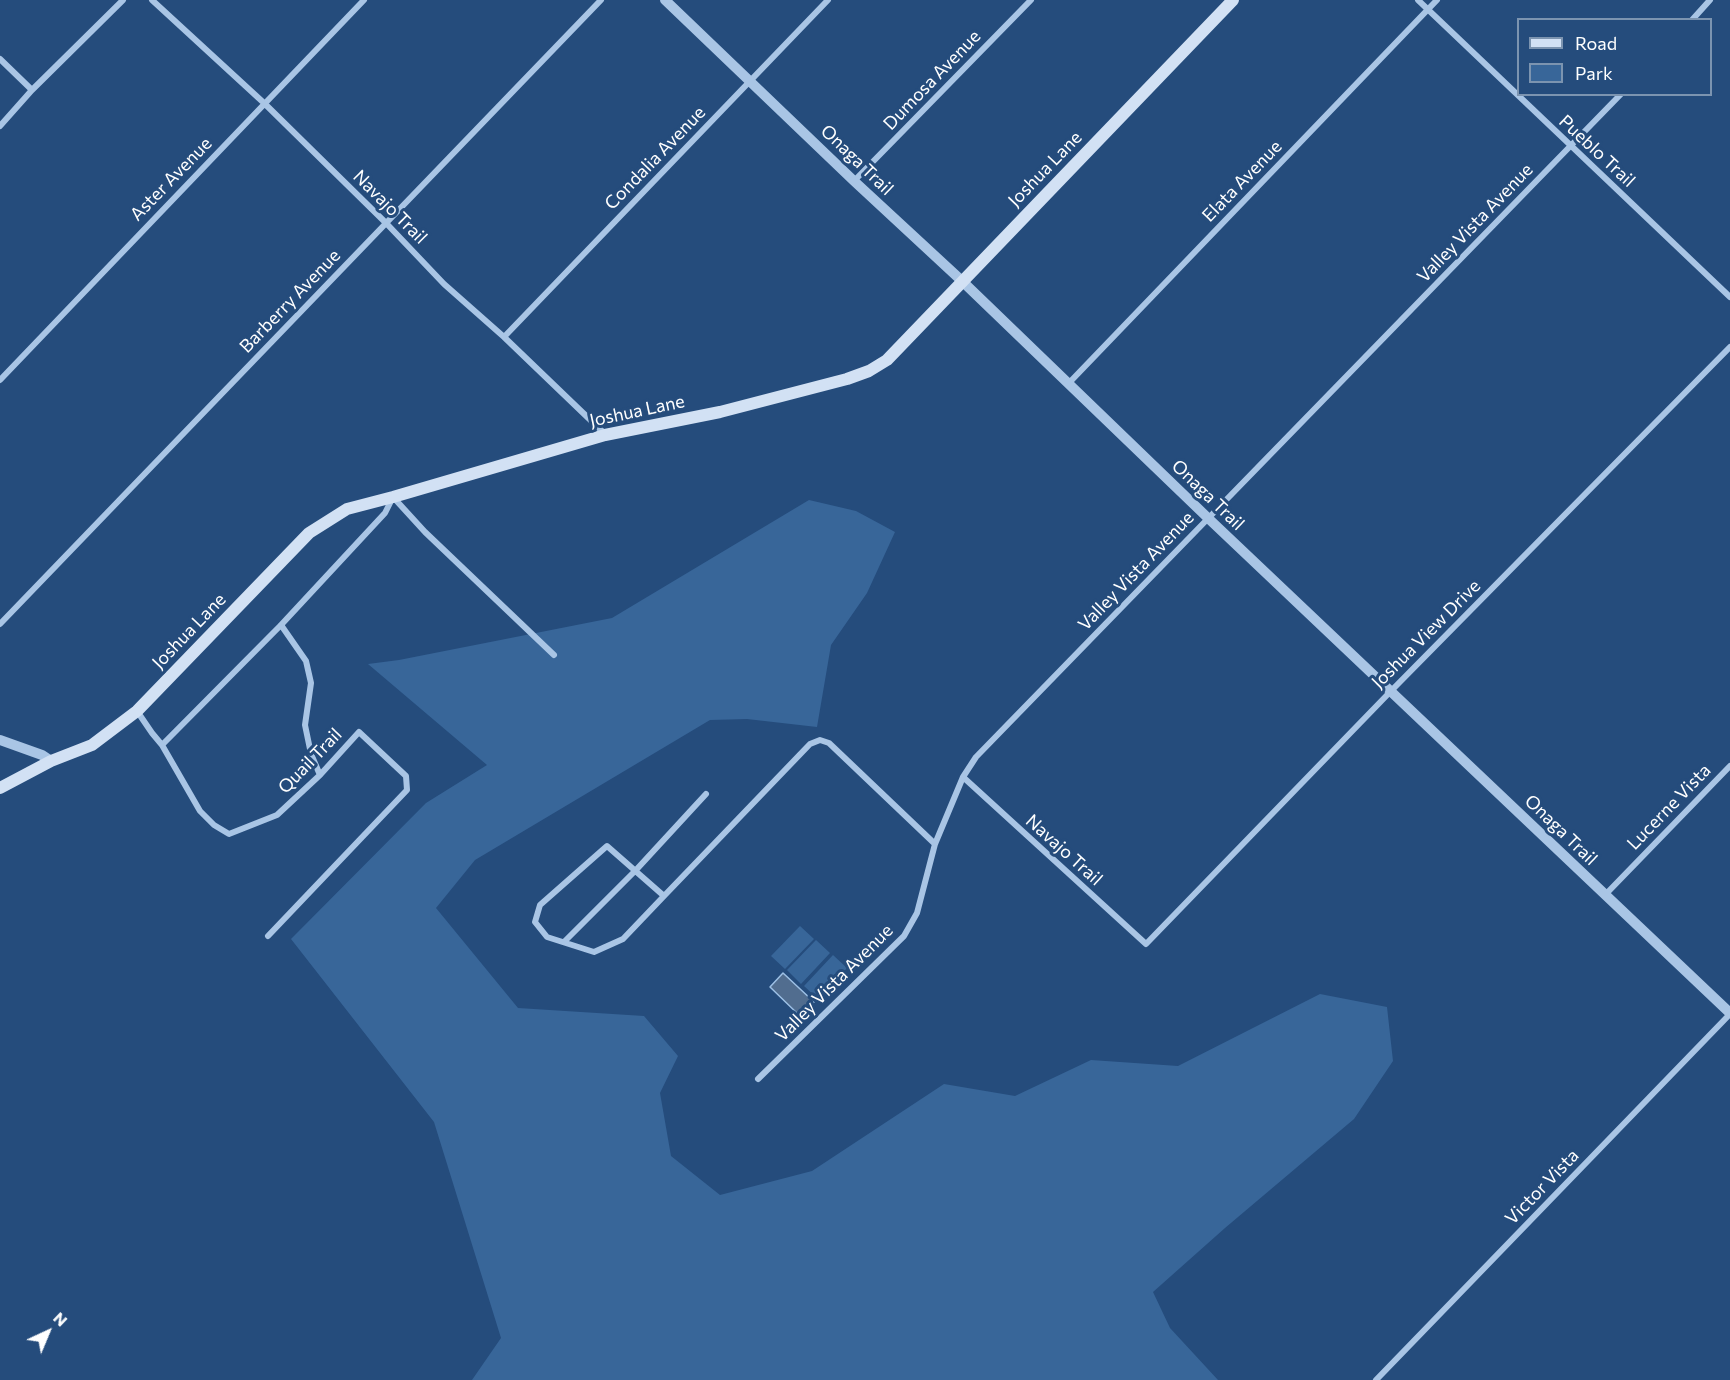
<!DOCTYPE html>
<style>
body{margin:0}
#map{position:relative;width:1730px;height:1380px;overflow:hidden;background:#254c7c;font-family:Commissioner,sans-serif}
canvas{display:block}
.legend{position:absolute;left:1517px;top:18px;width:195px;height:78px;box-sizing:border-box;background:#254c7c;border:2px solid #7c94b0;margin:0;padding:8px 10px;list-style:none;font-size:18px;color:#fff}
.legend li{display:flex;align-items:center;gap:12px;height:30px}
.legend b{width:30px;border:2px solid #7c94b0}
.north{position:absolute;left:18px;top:1302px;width:60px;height:60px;-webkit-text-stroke:4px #254c7c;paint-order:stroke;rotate:44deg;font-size:16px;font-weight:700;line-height:24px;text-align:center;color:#fff}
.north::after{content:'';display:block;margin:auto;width:21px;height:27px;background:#fff;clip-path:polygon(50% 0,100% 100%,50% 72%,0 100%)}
</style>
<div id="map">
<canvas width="1730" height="1380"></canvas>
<ul class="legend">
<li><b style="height:8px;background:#d2e1f4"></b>Road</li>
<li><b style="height:16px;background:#386699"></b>Park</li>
</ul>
<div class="north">N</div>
</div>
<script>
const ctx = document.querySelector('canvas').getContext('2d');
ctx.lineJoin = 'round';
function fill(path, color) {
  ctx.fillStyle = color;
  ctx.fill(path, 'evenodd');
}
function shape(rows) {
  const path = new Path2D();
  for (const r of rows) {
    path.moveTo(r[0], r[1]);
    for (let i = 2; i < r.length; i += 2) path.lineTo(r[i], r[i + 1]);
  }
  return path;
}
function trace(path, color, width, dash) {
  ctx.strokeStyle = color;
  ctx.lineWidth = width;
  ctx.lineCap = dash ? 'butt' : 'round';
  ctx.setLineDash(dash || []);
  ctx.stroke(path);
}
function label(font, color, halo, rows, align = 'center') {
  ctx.font = font + ' Commissioner,sans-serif';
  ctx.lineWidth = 6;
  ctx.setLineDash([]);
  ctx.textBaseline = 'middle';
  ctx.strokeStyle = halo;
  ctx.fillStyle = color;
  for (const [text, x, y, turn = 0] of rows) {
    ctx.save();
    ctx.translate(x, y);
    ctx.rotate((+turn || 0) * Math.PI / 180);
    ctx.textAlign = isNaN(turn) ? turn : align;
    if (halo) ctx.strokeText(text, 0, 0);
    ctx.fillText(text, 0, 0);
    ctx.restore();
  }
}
fill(shape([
 [809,500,856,511,895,532,867,593,831,645,817,727,747,719,710,720,475,860,436,908,518,1008,644,1016,678,1056,660,1093,671,1156,720,1195,812,1171,944,1084,1015,1096,1091,1060,1178,1066,1320,994,1387,1007,1393,1061,1354,1119,1225,1228,1153,1292,1170,1328,1218,1380,472,1380,501,1338,434,1122,291,939,426,803,487,765,368,664,399,660,612,618],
 [800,926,814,939,785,969,771,956],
 [816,940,830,953,801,984,787,970],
 [833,955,847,968,818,999,804,986]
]), '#386699');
const water = shape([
 [783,973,814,1002,800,1016,770,987,783,973]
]);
fill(water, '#516d8f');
trace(water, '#9dc0e5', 1.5);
trace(shape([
 [152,0,264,103,386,223,444,284,504,337,606,435],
 [1418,0,1730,297],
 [1692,20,1710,0],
 [0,59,32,90],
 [0,126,32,90,123,0],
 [854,181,1031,0],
 [504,337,828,0],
 [0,380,364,0],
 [1068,384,1437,0],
 [0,624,601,0],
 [281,625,306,661,311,683,305,725,311,754,320,775],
 [137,711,152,733,162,745,281,625,385,513,393,497,425,532,554,655],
 [162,745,200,811,214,825,229,834,277,815,320,775,359,732,406,776,407,790,268,936],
 [963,777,1146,944,1391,691,1730,347],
 [1605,895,1730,766],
 [664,896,607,846,540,905,535,922,547,937,594,952,623,939,664,896,810,744,820,740,829,743,935,844],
 [564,942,636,870,706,794],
 [758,1079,904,936,917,913,935,844,963,777,976,757,1621,94],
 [1376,1380,1730,1014]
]), '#a9c5e5', 6);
trace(shape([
 [665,0,854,181,962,281,1209,519,1730,1013],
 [0,740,42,755,51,761]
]), '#a9c5e5', 10);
trace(shape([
 [0,788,51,761,92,745,137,711,309,533,347,509,393,497,605,435,720,412,847,379,869,371,887,360,1233,0]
]), '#d2e1f4', 12);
label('18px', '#fff', '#254c7c', [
 ["Dumosa Avenue",932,80,-46],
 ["Pueblo Trail",1597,151,43],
 ["Condalia Avenue",655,158,-46],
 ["Onaga Trail",857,160,44],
 ["Joshua Lane",1045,169,-46],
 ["Aster Avenue",171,179,-46],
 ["Elata Avenue",1242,181,-46],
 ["Navajo Trail",390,207,45],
 ["Valley Vista Avenue",1475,223,-46],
 ["Barberry Avenue",290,301,-46],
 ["Joshua Lane",637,411,-12],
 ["Onaga Trail",1208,495,44],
 ["Valley Vista Avenue",1136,571,-46],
 ["Joshua Lane",189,631,-46],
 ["Joshua View Drive",1426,634,-45],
 ["Quail Trail",310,761,-46],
 ["Lucerne Vista",1669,807,-46],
 ["Onaga Trail",1561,830,44],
 ["Navajo Trail",1064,850,42],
 ["Valley Vista Avenue",834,983,-45],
 ["Victor Vista",1542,1187,-46]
]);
</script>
